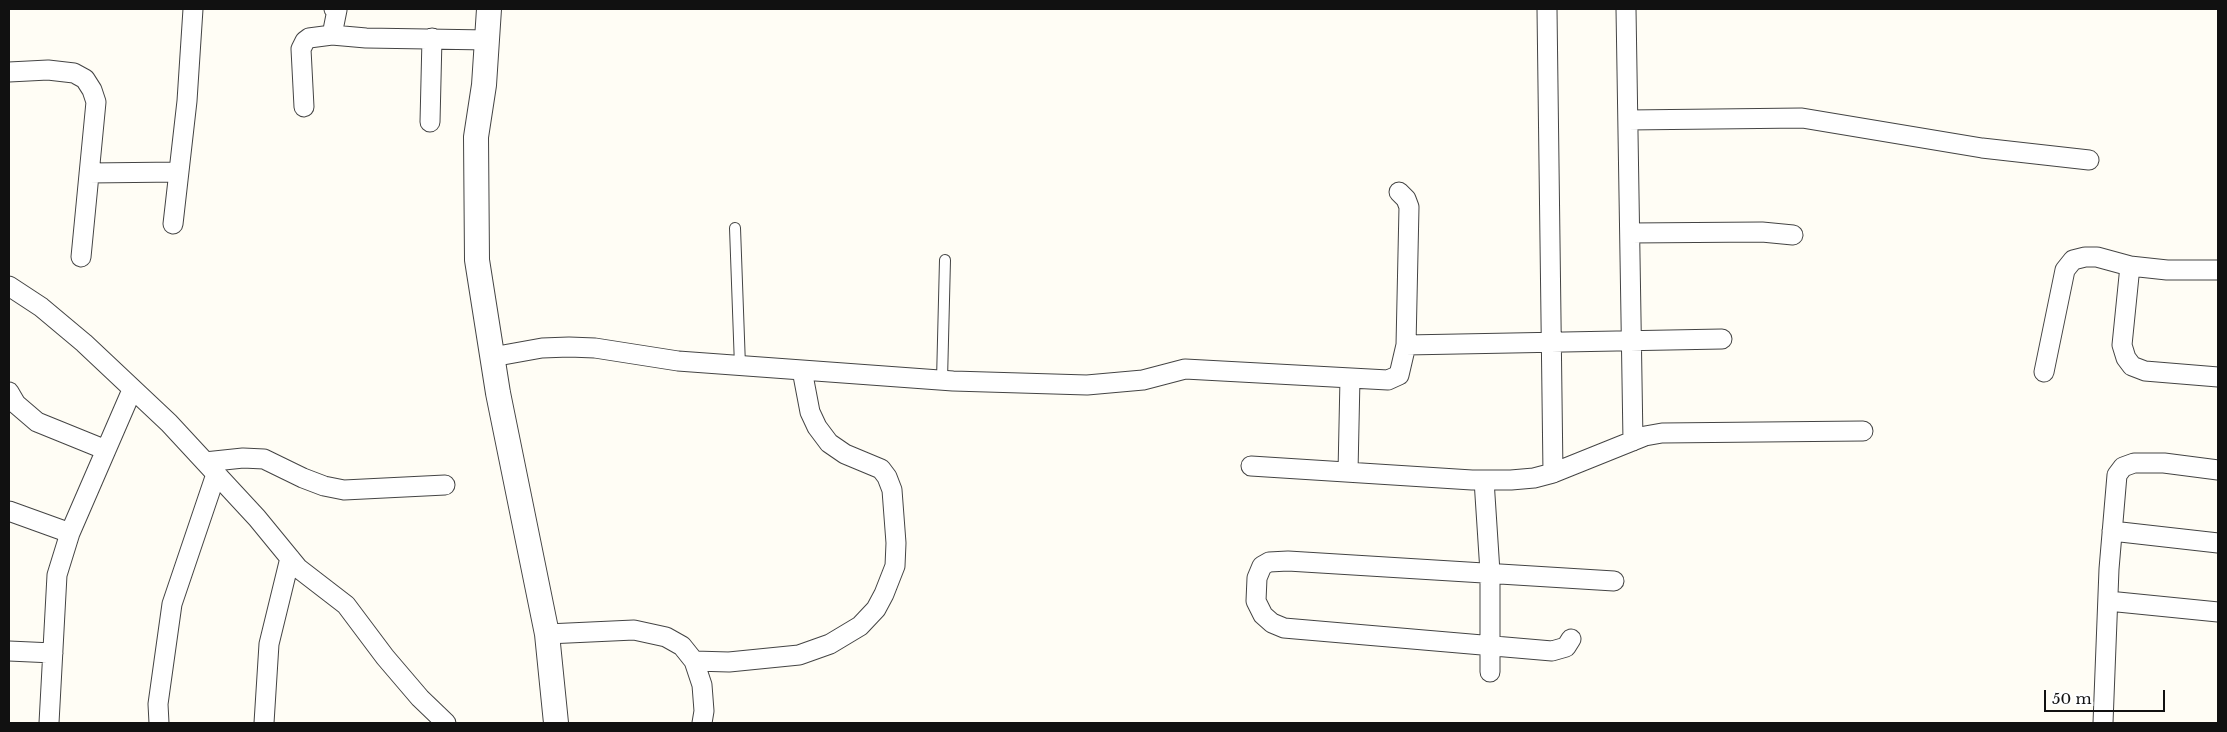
<!DOCTYPE html>
<style>
body{margin:0}
#map{position:relative;width:2227px;height:732px;overflow:hidden;background:#fffdf5;font-family:"Libre Baskerville",serif}
canvas{display:block}
.frame{position:absolute;inset:0;border:10px solid #111;pointer-events:none}
.scale{position:absolute;left:2044px;top:690px;width:121px;height:22px;box-sizing:border-box;border:2px solid #111;border-top:0;padding-left:6px;font-size:15px;line-height:18px;white-space:nowrap;color:#111;-webkit-text-stroke:4px #fff;paint-order:stroke}
</style>
<div id="map">
<canvas width="2227" height="732"></canvas>
<div class="frame"></div>
<div class="scale">50 m</div>
</div>
<script>
const ctx = document.querySelector('canvas').getContext('2d');
ctx.lineJoin = 'round';
function shape(rows) {
  const path = new Path2D();
  for (const r of rows) {
    path.moveTo(r[0], r[1]);
    for (let i = 2; i < r.length; i += 2) path.lineTo(r[i], r[i + 1]);
  }
  return path;
}
function trace(path, color, width, dash) {
  ctx.strokeStyle = color;
  ctx.lineWidth = width;
  ctx.lineCap = dash ? 'butt' : 'round';
  ctx.setLineDash(dash || []);
  ctx.stroke(path);
}
const service = shape([
 [735,228,740,366],
 [942,380,945,260]
]);
const minor = shape([
 [334,9,337,10,332,35,366,38,488,40],
 [1547,9,1553,473],
 [1626,9,1633,441],
 [9,72,48,70,74,73,85,79,92,90,96,102,81,257],
 [304,107,301,49,305,41,309,38,332,35],
 [1628,120,1802,118,1982,148,2089,160],
 [430,122,432,38],
 [89,173,179,172],
 [173,224,187,101,193,9],
 [1630,233,1762,232,1793,235],
 [2130,266,2122,345,2126,358,2132,366,2145,371,2218,377],
 [9,286,41,307,84,343,169,423,257,518,298,568,346,605,385,657,420,698,446,723],
 [1406,345,1722,339],
 [492,357,542,348,569,347,595,348,678,361,802,370,953,381,1087,385,1143,380,1185,369,1388,380,1399,375,1406,345,1409,207,1406,199,1399,192],
 [2044,372,2065,270,2073,260,2085,257,2097,257,2130,266,2167,270,2218,270],
 [9,392,16,404,37,422,106,450],
 [205,462,243,458,264,459,303,478,324,486,344,490,445,485],
 [1251,466,1472,480,1511,480,1534,478,1553,473,1645,436,1662,433,1863,431],
 [1348,472,1350,378],
 [1484,480,1490,572,1490,672],
 [9,511,70,533],
 [2112,531,2218,543],
 [2108,601,2218,612],
 [547,634,634,630,666,637,682,646,694,661,702,685,704,711,702,723],
 [1571,639,1566,647,1552,651,1284,628,1272,623,1263,615,1256,601,1257,578,1262,566,1269,562,1288,561,1614,581],
 [9,651,53,653],
 [694,661,729,662,799,655,830,644,860,626,876,609,884,594,895,566,896,543,892,490,887,477,881,469,845,454,829,443,817,427,810,412,802,370],
 [49,723,57,575,70,533,132,390],
 [159,723,158,704,172,604,216,474],
 [264,723,269,644,290,558],
 [2103,723,2109,569,2117,475,2123,467,2134,463,2164,463,2218,470]
]);
const tertiary = shape([
 [489,9,484,85,476,137,477,260,498,393,547,634,556,723]
]);
trace(service, '#444', 12);
trace(minor, '#444', 21);
trace(tertiary, '#444', 26);
trace(service, '#fff', 10);
trace(minor, '#fff', 19);
trace(tertiary, '#fff', 24);
</script>
